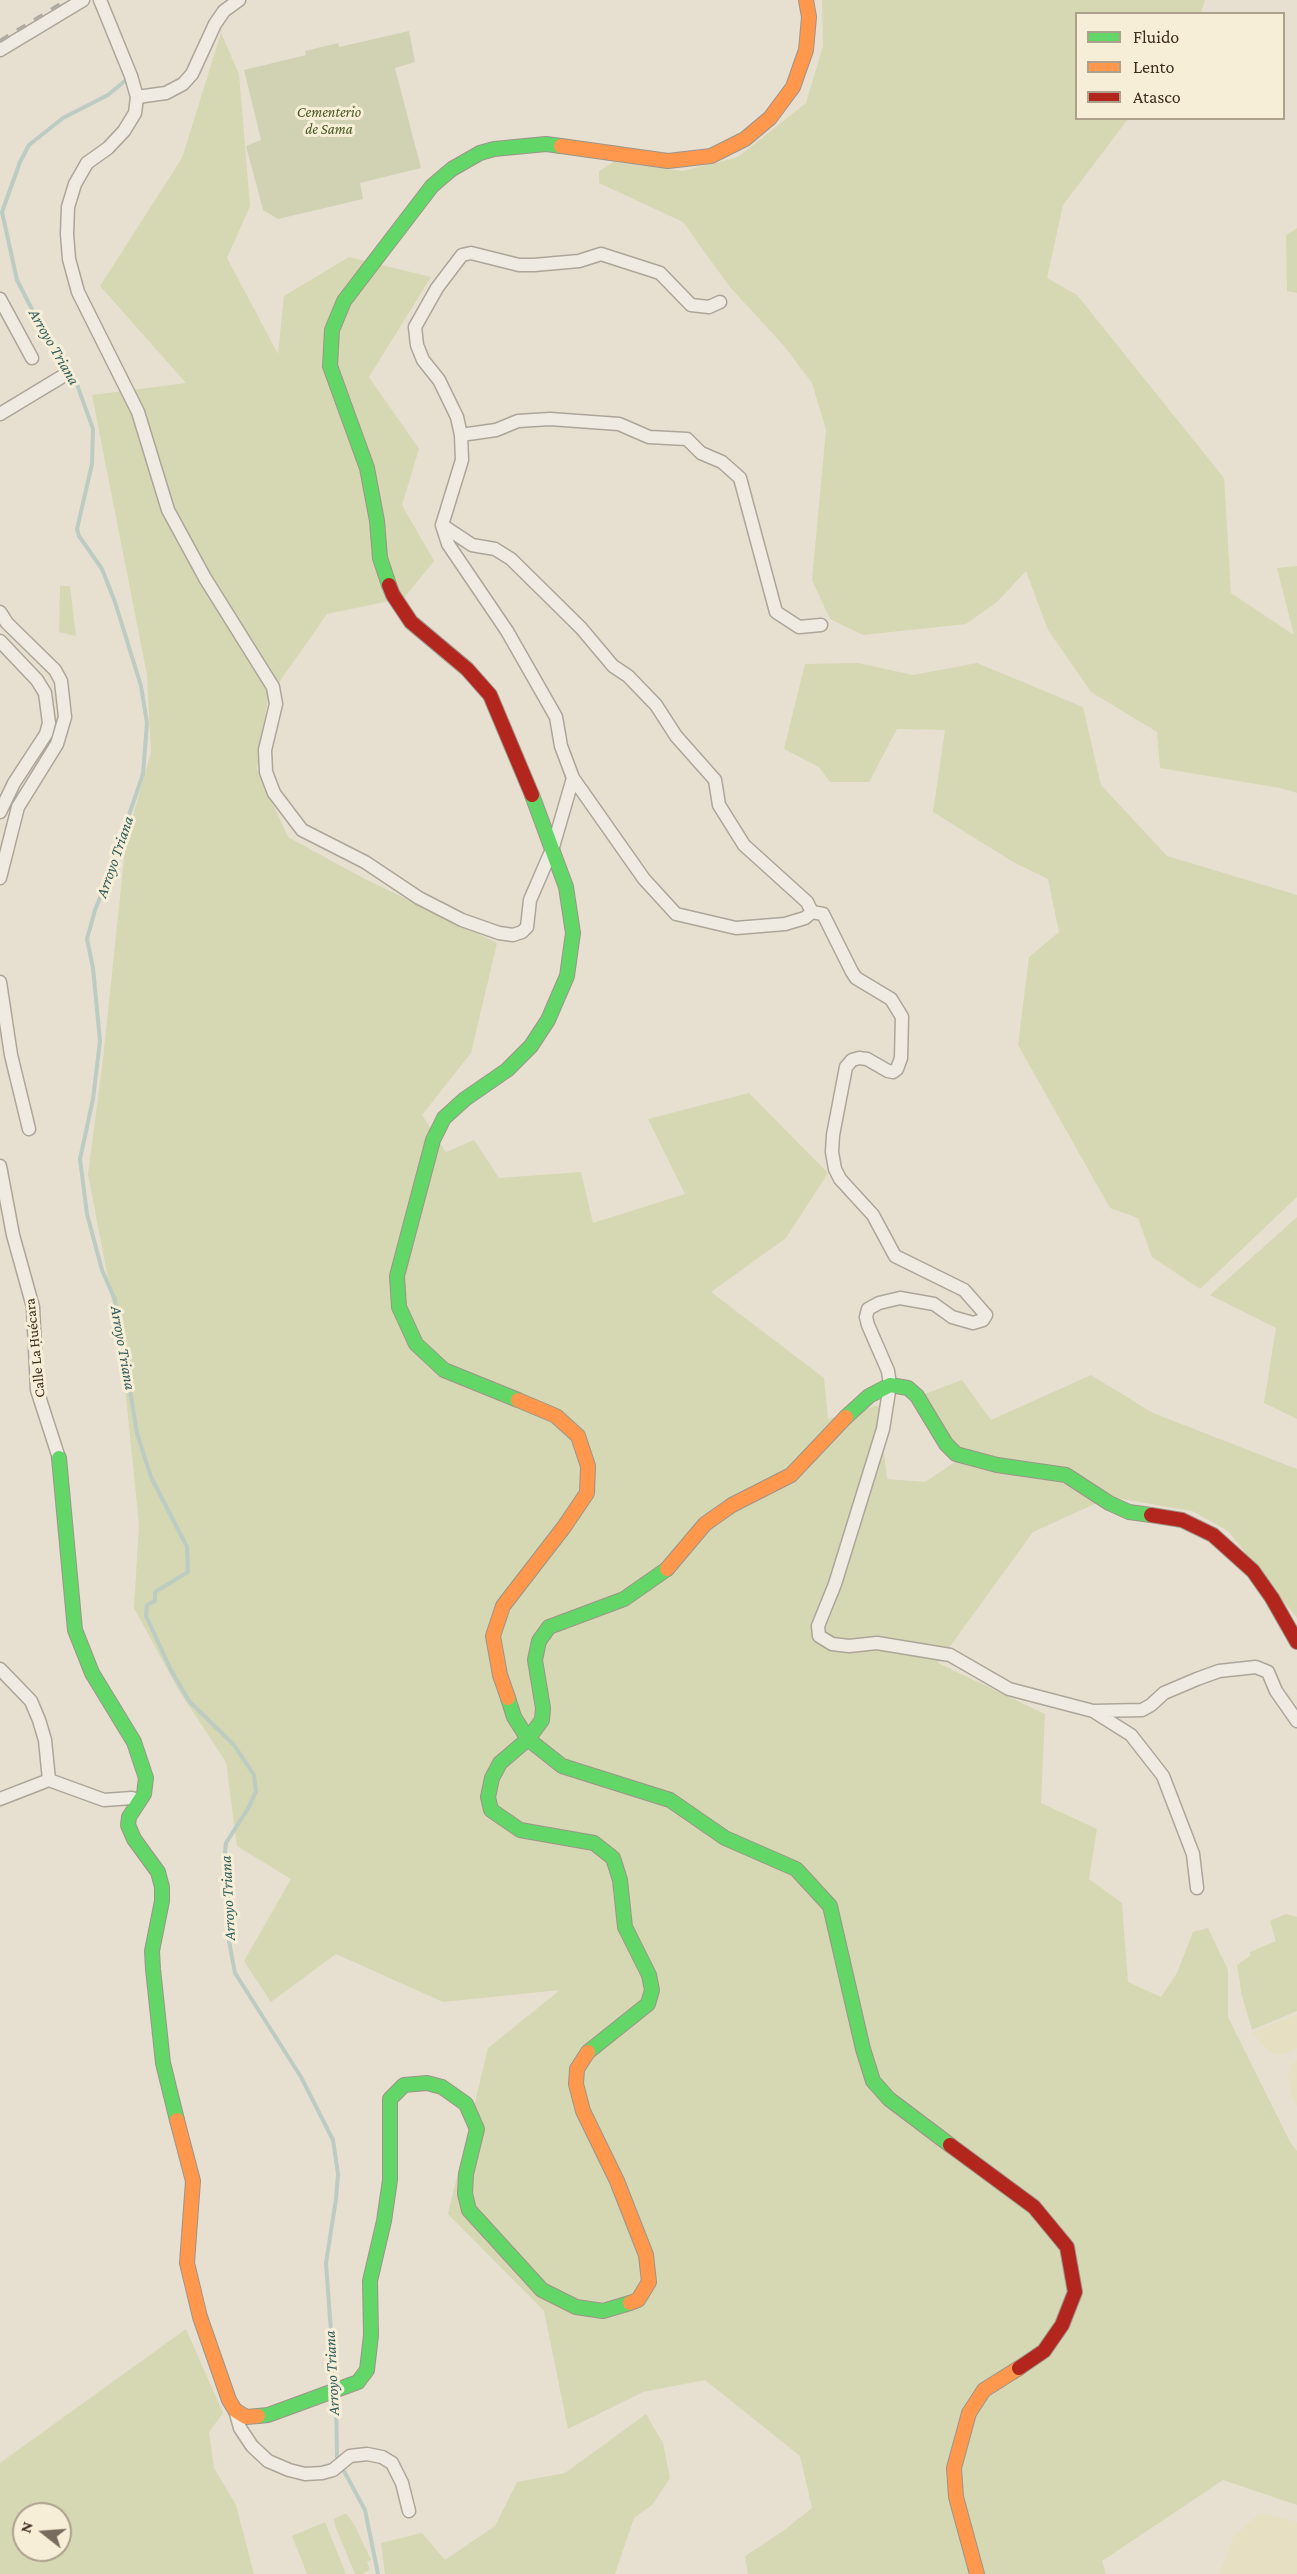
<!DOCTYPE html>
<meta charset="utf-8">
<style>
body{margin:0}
#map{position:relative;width:1297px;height:2574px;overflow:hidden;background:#e7e0d1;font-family:"Crimson Pro",serif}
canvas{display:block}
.legend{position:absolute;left:1075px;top:12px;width:210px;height:108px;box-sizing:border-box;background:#f7eed8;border:2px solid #ada18e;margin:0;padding:8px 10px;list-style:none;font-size:18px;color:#3d2e20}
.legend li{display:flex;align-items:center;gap:12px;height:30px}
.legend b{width:30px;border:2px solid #ada18e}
.north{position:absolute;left:12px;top:2502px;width:60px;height:60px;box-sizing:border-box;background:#f7eed8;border:2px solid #ada18e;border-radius:50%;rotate:287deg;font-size:16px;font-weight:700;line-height:24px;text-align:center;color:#3d2e20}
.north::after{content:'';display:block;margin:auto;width:21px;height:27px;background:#786c5e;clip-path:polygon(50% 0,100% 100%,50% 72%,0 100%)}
</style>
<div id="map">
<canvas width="1297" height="2574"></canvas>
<ul class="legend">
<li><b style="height:8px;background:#63d668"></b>Fluido</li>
<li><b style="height:8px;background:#ff974d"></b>Lento</li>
<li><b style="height:8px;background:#b3261e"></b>Atasco</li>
</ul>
<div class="north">N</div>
</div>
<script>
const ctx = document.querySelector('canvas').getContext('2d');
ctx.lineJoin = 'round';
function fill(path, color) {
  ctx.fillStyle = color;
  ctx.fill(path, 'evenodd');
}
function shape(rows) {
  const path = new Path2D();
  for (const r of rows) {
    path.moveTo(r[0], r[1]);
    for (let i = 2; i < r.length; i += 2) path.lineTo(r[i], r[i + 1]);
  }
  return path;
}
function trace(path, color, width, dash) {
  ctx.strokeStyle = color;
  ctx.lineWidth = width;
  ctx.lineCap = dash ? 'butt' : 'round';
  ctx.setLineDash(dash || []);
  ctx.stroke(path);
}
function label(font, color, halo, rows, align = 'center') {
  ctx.font = font + ' "Crimson Pro",serif';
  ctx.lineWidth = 6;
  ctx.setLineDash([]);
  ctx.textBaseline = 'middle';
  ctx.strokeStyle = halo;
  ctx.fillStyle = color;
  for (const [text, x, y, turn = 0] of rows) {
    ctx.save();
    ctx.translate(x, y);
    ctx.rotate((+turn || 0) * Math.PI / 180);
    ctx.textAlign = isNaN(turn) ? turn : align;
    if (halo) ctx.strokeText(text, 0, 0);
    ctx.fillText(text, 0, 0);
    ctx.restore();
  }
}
fill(shape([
 [1297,2014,1297,2048,1284,2054,1275,2055,1268,2051,1252,2032],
 [1297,2059,1297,2107,1291,2094,1288,2076,1291,2065],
 [1260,2513,1297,2522,1297,2574,1219,2574,1234,2536]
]), '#e6dfc2');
fill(shape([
 [822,0,1205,0,1201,13,1076,14,1076,118,1128,119,1063,205,1047,278,1077,295,1224,478,1231,593,1294,635,1277,568,1297,566,1297,793,1280,788,1160,768,1157,732,1091,692,1048,630,1026,571,997,602,966,624,863,635,830,619,812,580,826,430,812,383,784,346,729,286,683,222,599,183,599,171,614,162,683,171,738,157,806,103,823,46],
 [221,33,239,74,250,206,227,258,278,354,284,296,349,257,431,277,369,377,419,449,402,505,434,561,404,598,327,614,268,698,257,769,288,837,363,878,497,943,471,1053,422,1115,446,1152,474,1140,499,1178,581,1172,593,1223,685,1194,648,1119,749,1093,828,1173,786,1238,711,1292,824,1378,828,1419,879,1405,887,1479,925,1482,955,1462,922,1395,962,1380,991,1420,1091,1375,1153,1413,1297,1469,1297,1618,1228,1531,1192,1511,1110,1497,1033,1532,938,1663,1045,1714,1041,1803,1097,1829,1089,1879,1122,1903,1128,1982,1161,1997,1177,1973,1193,1932,1208,1928,1228,1970,1228,2017,1290,2142,1297,2151,1297,2505,1223,2480,1102,2561,1106,2574,748,2574,745,2556,783,2531,812,2508,800,2456,705,2380,643,2392,568,2429,544,2311,448,2214,488,2048,560,1990,443,2002,336,1954,271,2002,244,1961,291,1879,237,1846,226,1762,178,1689,134,1608,139,1525,121,1347,88,1174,103,1059,126,840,151,752,147,675,92,395,186,383,100,286,182,158],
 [1297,228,1297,293,1287,291,1286,235],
 [60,586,70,586,76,636,59,632],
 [858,663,913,675,977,663,1083,707,1101,785,1167,856,1297,895,1297,1197,1200,1289,1152,1257,1138,1218,1110,1208,1018,1045,1029,957,1059,932,1048,879,1013,862,933,812,945,730,897,729,869,782,830,782,819,767,784,749,805,664],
 [1297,1217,1297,1419,1264,1403,1276,1328,1210,1295],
 [1286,1914,1297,1917,1297,2011,1252,2030,1242,1996,1237,1965,1250,1956,1250,1952,1276,1941,1270,1921],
 [186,2329,223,2413,209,2432,214,2468,236,2505,254,2574,0,2574,0,2463],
 [24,2514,60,2514,60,2550,24,2550],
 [646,2414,663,2443,670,2478,652,2505,634,2518,615,2574,385,2574,381,2543,422,2533,445,2560,495,2526,517,2482,565,2473],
 [346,2513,355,2526,371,2560,367,2562,370,2570,362,2574,355,2574,335,2526,334,2519],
 [325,2522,346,2574,307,2574,292,2536]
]), '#d6d7b3');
fill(shape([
 [409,31,415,62,395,68,421,168,360,183,363,199,278,219,263,210,246,146,261,140,244,70,306,55,305,51,338,43,339,47]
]), '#d1d1b3');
trace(shape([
 [126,80,108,95,63,118,29,145,20,162,2,212,17,280,42,329,63,356,75,379,93,429,92,464,77,529,79,536,102,569,115,602,141,686,147,723,143,774,104,888,95,910,87,939,93,968,100,1041,93,1099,80,1159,87,1214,102,1270,115,1300,137,1433,151,1477,187,1547,188,1572,155,1592,155,1601,147,1605,146,1616,171,1670,189,1701,234,1745,254,1775,256,1791,249,1807,226,1843,224,1861,228,1877,229,1941,235,1973,301,2077,333,2140,338,2174,336,2199,326,2263,335,2387],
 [336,2397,337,2458,365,2510,378,2574]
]), '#bcccc2', 4);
const street = shape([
 [100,0,131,76,137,97,135,113,124,131,108,148,87,163,75,184,68,207,67,234,69,259,78,292,138,412,168,510,205,578,273,687,276,704,265,750,266,772,274,793,302,830,365,862,419,898,462,920,499,933,513,935,522,932,527,927,530,900,553,847,573,778],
 [0,50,83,0],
 [137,97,166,93,183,84,192,74,215,24,224,11,239,0],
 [0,299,32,358],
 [720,302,709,307,691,305,660,273,601,254,579,261,534,265,519,265,471,253,462,255,437,288,415,327,417,345,423,360,439,380,457,417,461,435,462,460,442,525,448,544,507,631,556,717,561,746,573,778,644,879,676,914,736,928,785,924,805,918,812,912],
 [0,414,63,376],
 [461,435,496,430,518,421,550,419,619,424,649,437,687,439,701,453,722,462,740,478,776,612,799,627,821,625],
 [442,525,472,545,495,549,511,559,581,628,613,666,628,676,656,705,676,736,715,780,719,805,744,845,807,902,812,912,823,914,852,972,856,978,891,999,902,1017,901,1058,897,1069,893,1072,888,1071,867,1059,859,1058,852,1060,846,1067,833,1135,832,1152,835,1169,840,1179,873,1215,895,1256,964,1290,986,1315,983,1320,973,1323,952,1317,934,1304,900,1298,879,1303,868,1309,866,1317,868,1325,888,1371,890,1385,883,1429,835,1584,818,1626,819,1636,832,1644,849,1646,877,1643,950,1655,1009,1689,1093,1711,1131,1735,1163,1776,1193,1854,1197,1888],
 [0,612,7,623,55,670,61,681,65,717,57,744,18,807,0,878],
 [0,641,37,680,45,693,49,723,46,734,14,783,0,812],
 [0,982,11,1055,29,1129],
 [0,1166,13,1235,33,1307,37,1390,59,1458],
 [0,1669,31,1701,39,1720,45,1740,49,1780],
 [1093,1711,1142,1710,1151,1705,1164,1693,1197,1679,1219,1671,1256,1667,1268,1672,1276,1691,1297,1721],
 [0,1799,49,1780,104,1800,132,1798,139,1801],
 [235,2410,240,2428,252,2446,268,2461,289,2470,305,2474,322,2473,333,2470,350,2456,367,2454,382,2457,392,2463,402,2483,409,2511]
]);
const fast = shape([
 [389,585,380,558,377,521,367,468,330,366,332,330,344,301,432,186,452,169,480,153,494,149,546,144,561,146],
 [518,1400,444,1370,416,1344,399,1307,397,1276,433,1140,444,1118,465,1099,507,1070,531,1046,548,1020,567,976,573,933,566,887,532,795],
 [846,1417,869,1396,890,1385,908,1388,917,1396,946,1444,956,1454,997,1465,1066,1475,1109,1503,1129,1512,1151,1515],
 [59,1458,75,1630,92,1673,134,1742,146,1778,144,1794,129,1817,128,1825,134,1839,158,1872,162,1887,162,1901,152,1951,153,1969,163,2063,177,2120],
 [508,1698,514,1717,528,1739,562,1766,670,1800,725,1838,796,1869,830,1906,863,2049,873,2081,889,2099,950,2145],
 [588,2052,648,2004,652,1990,649,1975,625,1927,620,1880,613,1858,594,1843,520,1830,491,1810,488,1797,492,1778,500,1763,528,1739,542,1720,543,1708,535,1660,539,1641,549,1627,624,1599,667,1569],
 [258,2416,268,2415,358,2382,367,2370,371,2335,370,2281,384,2221,390,2180,390,2099,404,2085,427,2083,442,2087,466,2104,477,2129,466,2174,465,2194,469,2210,542,2290,576,2307,603,2311,630,2303]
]);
const slow = shape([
 [561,146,668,161,711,156,745,139,770,118,793,87,806,50,809,17,806,0],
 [667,1569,705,1524,732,1505,791,1475,846,1417],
 [508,1698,500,1675,493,1636,503,1606,564,1527,587,1493,588,1466,578,1436,556,1416,518,1400],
 [588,2052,577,2069,576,2084,583,2111,617,2181,646,2255,649,2282,638,2300,630,2303],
 [177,2120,193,2181,187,2263,200,2317,229,2400,235,2410,246,2417,258,2416],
 [977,2574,956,2497,954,2468,969,2413,984,2390,1019,2368]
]);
const jam = shape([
 [389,585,393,595,411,622,467,669,490,695,532,795],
 [1151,1515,1182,1520,1213,1535,1253,1571,1272,1598,1297,1642],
 [950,2145,1034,2207,1067,2247,1075,2292,1062,2325,1044,2351,1019,2368]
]);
trace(street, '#ada599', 15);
trace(fast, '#9c958a', 16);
trace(slow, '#9c958a', 16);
trace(jam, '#9c958a', 16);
trace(street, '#efebe3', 12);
trace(fast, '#63d668', 14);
trace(slow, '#ff974d', 14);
trace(jam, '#b3261e', 14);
trace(shape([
 [0,41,67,0]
]), '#afaaa2', 4, [10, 10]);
label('italic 15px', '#4d5a26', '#f7eed8', [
 ["Cementerio",329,112],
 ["de Sama",329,129]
]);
label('15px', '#3d2e20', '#f7eed8', [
 ["Calle La Ḥuécara",35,1348,-96]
]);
label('italic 16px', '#2f5d5a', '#f7eed8', [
 ["Arroyo Triana",54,347,60],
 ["Arroyo Triana",115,857,-71],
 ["Arroyo Triana",123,1348,80],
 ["Arroyo Triana",228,1898,-93],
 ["Arroyo Triana",332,2373,-93]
]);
</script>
